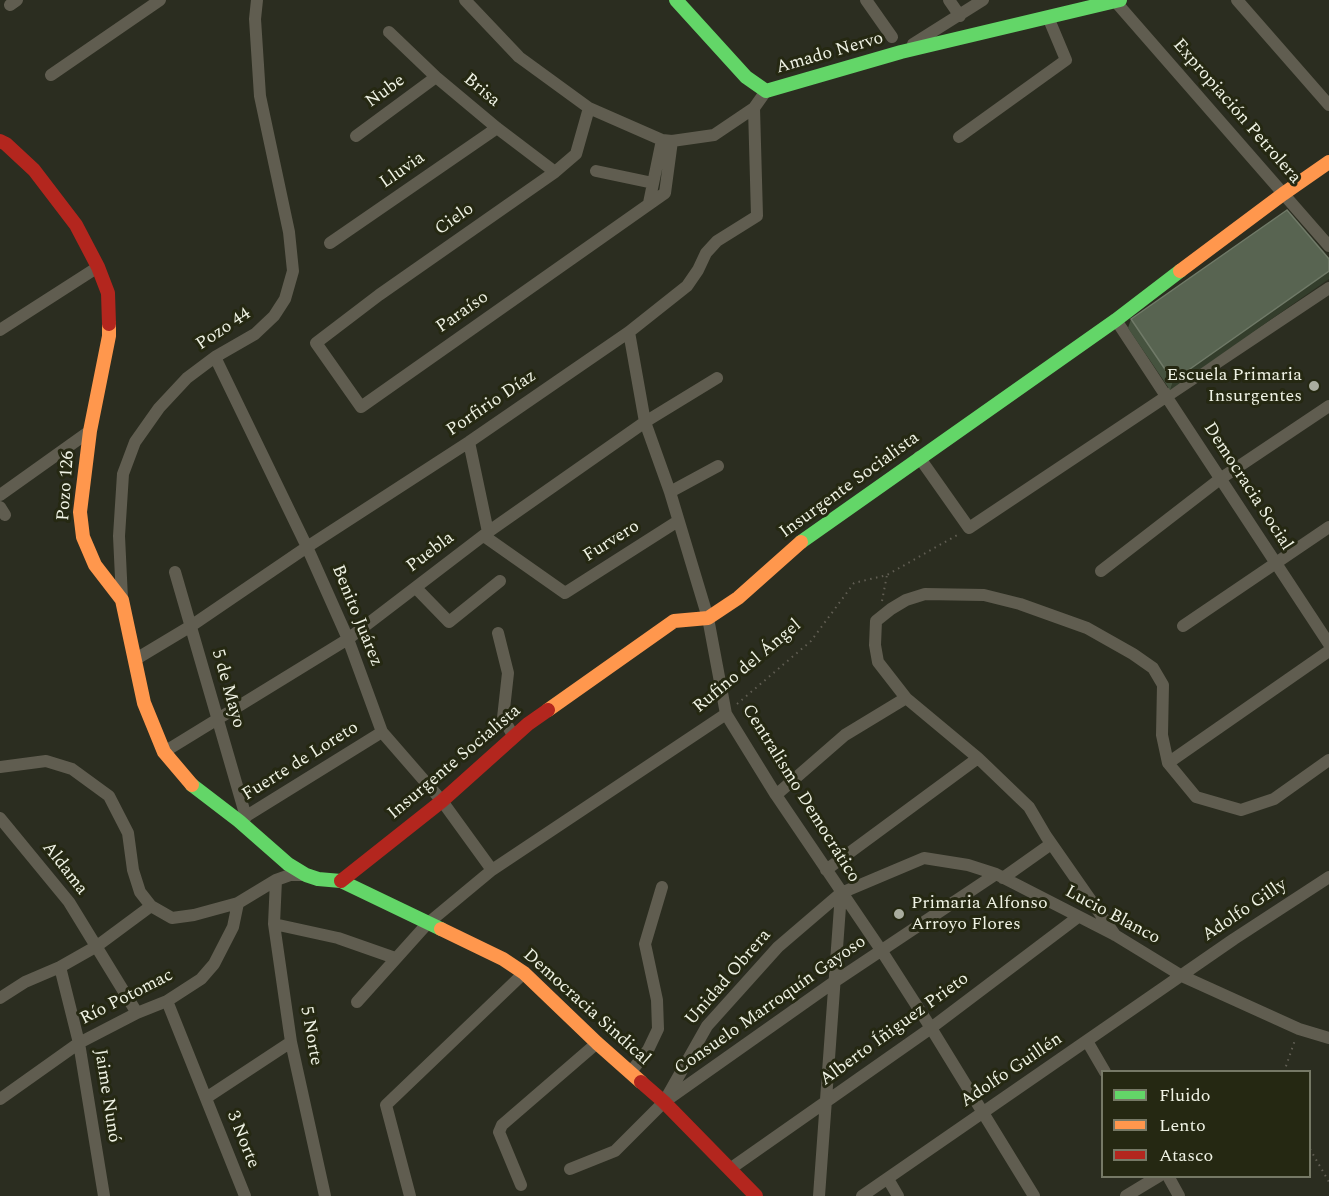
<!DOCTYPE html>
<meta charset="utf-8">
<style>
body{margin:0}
#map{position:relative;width:1329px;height:1196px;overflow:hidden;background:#2b2d20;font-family:Spectral,serif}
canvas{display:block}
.legend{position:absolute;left:1101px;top:1070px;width:210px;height:108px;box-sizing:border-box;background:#252812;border:2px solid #767966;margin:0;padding:8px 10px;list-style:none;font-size:18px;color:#eff2e4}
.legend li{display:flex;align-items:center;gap:12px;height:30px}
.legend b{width:30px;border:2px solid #767966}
</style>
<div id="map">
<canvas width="1329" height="1196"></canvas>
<ul class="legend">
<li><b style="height:8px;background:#63d668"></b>Fluido</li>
<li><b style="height:8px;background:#ff974d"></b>Lento</li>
<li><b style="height:8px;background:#b3261e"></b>Atasco</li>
</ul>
</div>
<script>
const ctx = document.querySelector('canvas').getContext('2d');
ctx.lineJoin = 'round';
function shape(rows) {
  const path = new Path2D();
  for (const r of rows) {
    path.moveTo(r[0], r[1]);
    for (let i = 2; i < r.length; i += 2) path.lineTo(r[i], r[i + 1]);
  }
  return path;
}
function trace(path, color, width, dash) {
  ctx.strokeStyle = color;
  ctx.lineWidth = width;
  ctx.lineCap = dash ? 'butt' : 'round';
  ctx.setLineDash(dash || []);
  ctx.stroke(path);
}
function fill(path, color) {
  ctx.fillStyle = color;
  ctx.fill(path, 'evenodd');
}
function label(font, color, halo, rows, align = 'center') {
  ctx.font = font + ' Spectral,serif';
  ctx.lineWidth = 6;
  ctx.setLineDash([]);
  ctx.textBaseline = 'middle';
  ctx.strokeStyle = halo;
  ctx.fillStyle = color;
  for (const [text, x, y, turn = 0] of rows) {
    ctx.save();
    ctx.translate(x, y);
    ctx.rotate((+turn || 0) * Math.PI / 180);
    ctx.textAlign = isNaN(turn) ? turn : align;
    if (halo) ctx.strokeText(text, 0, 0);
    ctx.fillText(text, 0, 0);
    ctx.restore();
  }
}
trace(shape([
 [882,601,887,575],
 [737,704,811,641,854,583,887,575,959,534],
 [1284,1072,1295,1040],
 [1310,1149,1329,1182]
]), '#615e53', 2, [1.5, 4.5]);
trace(shape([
 [465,0,519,57,589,108,662,140,672,141,714,135,754,108,766,91],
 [866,0,892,37],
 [949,0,960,16],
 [1237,0,1329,105],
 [1115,1,1329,246],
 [10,5,17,0],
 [389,32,436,77,497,128,555,172],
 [913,44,983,0],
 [51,75,160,0],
 [589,108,576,154,555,172,379,295,316,343,361,407,665,193,672,141],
 [356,136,436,77],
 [959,137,1066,60,1048,17],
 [596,171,653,183],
 [649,203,662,140],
 [330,243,497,128],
 [1116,320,1329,644],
 [0,330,98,267],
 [629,332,645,422,670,492,708,618,726,714,776,795,881,950,931,1028,1034,1196],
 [215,357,307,547,348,639,382,732,442,801,492,870],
 [469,442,488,532],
 [919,457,969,528,1329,288],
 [670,492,718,466],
 [0,495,90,431],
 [0,507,5,515],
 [484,536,565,593,678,521],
 [1101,571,1220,479,1329,406],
 [175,572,246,817],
 [416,588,449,622,500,581],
 [122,599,119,536,123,474,135,442,159,408,187,378,215,357,255,334,274,316,285,299,293,271,289,232,260,96,255,19,257,0],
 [1183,626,1329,527],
 [498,633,508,673,503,718,514,737],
 [136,659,191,626,307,547,469,442,629,332,687,286,698,270,706,253,717,241,757,216,754,108],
 [164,752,348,639,488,532,645,422,717,378],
 [1168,763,1329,651],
 [0,767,46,761,72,769,109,796,128,833,133,870,140,892,151,906,172,918,194,915,238,903,276,880,290,875,305,875],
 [776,795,845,735,906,698],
 [0,818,69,902,137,1013],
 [240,820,382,732],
 [826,870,978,758],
 [1003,878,1051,844],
 [276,880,274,924,291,1042,325,1196],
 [274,924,338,938,395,958],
 [1115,935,1046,836,1029,807,978,758,906,698,878,662,875,645,876,621,891,609,906,600,925,594,984,595,1020,604,1087,628,1133,654,1153,668,1163,685,1162,735,1168,763,1196,797,1241,810,1274,799,1329,760],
 [60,967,79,1043,104,1196],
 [0,998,25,982,60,967,97,946,151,906],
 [167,1001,245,1196],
 [357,1002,427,924,492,870,726,714],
 [1087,1041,1105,1072],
 [630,1073,648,1050,658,1029,657,1000,645,944,662,887],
 [206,1098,291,1042],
 [0,1099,79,1043,137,1013,167,1001,201,979,214,964,233,927,238,903],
 [664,1102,707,1026,778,947,841,893,924,858,968,865,996,874,1115,935,1182,976,1299,1029,1329,1038],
 [570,1169,615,1151,664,1102,834,982,996,874],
 [730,1169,931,1028,1078,917],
 [1168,1176,1179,1196],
 [888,1179,898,1196],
 [521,1185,499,1132,502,1125,597,1043],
 [410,1196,386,1105,524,973],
 [819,1196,841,893],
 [862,1196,1234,939,1329,877],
 [1126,1196,1159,1176]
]), '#605d50', 12);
trace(shape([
 [676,0,746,77,766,91,901,52,1120,0],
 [801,542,1116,320,1180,271],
 [192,785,239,821,288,864,306,875,318,879,341,881,441,929]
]), '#63d668', 14);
trace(shape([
 [1180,271,1283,194,1329,162],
 [109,324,109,336,90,431,80,512,83,537,95,565,122,600,144,703,164,752,192,785],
 [548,710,674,621,708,618,738,598,801,542],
 [441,929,503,959,524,973,597,1043,641,1082]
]), '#ff974d', 14);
trace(shape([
 [0,141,6,144,34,170,76,225,98,267,108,293,109,324],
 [341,881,442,801,528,724,548,710],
 [641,1082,664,1102,756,1196]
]), '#b3261e', 14);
fill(shape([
 [1287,210,1170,390,1128,328,1131,319]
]), '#46533f');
fill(shape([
 [1329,271,1329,279,1170,390,1173,381]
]), '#333d2b');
const building = shape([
 [1287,210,1329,259,1329,271,1173,381,1131,319,1287,210]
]);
fill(building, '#586451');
trace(building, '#707a68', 1.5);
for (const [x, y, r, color] of [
 [1314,386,6,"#aaad9f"],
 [899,914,6,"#aaad9f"]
]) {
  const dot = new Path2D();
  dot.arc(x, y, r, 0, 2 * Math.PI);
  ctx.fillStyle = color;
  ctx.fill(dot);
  trace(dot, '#252812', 2);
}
label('18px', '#eff2e4', '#252812', [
 ["Amado Nervo",830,54,-16],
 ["Brisa",481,91,40],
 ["Nube",386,92,-36],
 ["Expropiación Petrolera",1236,112,49],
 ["Lluvia",403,171,-35],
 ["Cielo",455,220,-35],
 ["Paraíso",463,313,-35],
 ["Pozo 44",224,330,-34],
 ["Porfirio Díaz",492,404,-34],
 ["Pozo 126",67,486,-86],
 ["Insurgente Socialista",850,486,-36],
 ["Democracia Social",1247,487,57],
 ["Furvero",612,542,-32],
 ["Puebla",431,553,-37],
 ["Benito Juárez",356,616,68],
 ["Rufino del Ángel",748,667,-40],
 ["5 de Mayo",227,689,74],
 ["Fuerte de Loreto",301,762,-32],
 ["Insurgente Socialista",455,763,-40],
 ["Centralismo Democrático",800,794,58],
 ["Aldama",64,869,52],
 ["Adolfo Gilly",1245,911,-34],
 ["Lucio Blanco",1112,916,28],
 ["Unidad Obrera",729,978,-49],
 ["Río Potomac",127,998,-27],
 ["Consuelo Marroquín Gayoso",771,1006,-35],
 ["Democracia Sindical",586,1008,42],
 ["Alberto Íñiguez Prieto",895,1030,-36],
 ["5 Norte",310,1036,80],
 ["Adolfo Guillén",1012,1071,-34],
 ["Jaime Nunó",106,1096,81],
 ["3 Norte",242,1140,68]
]);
label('18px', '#eff2e4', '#252812', [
 ["Escuela Primaria",1302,376],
 ["Insurgentes",1302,397],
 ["Primaria Alfonso",911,904,"left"],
 ["Arroyo Flores",911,925,"left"]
], 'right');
</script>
